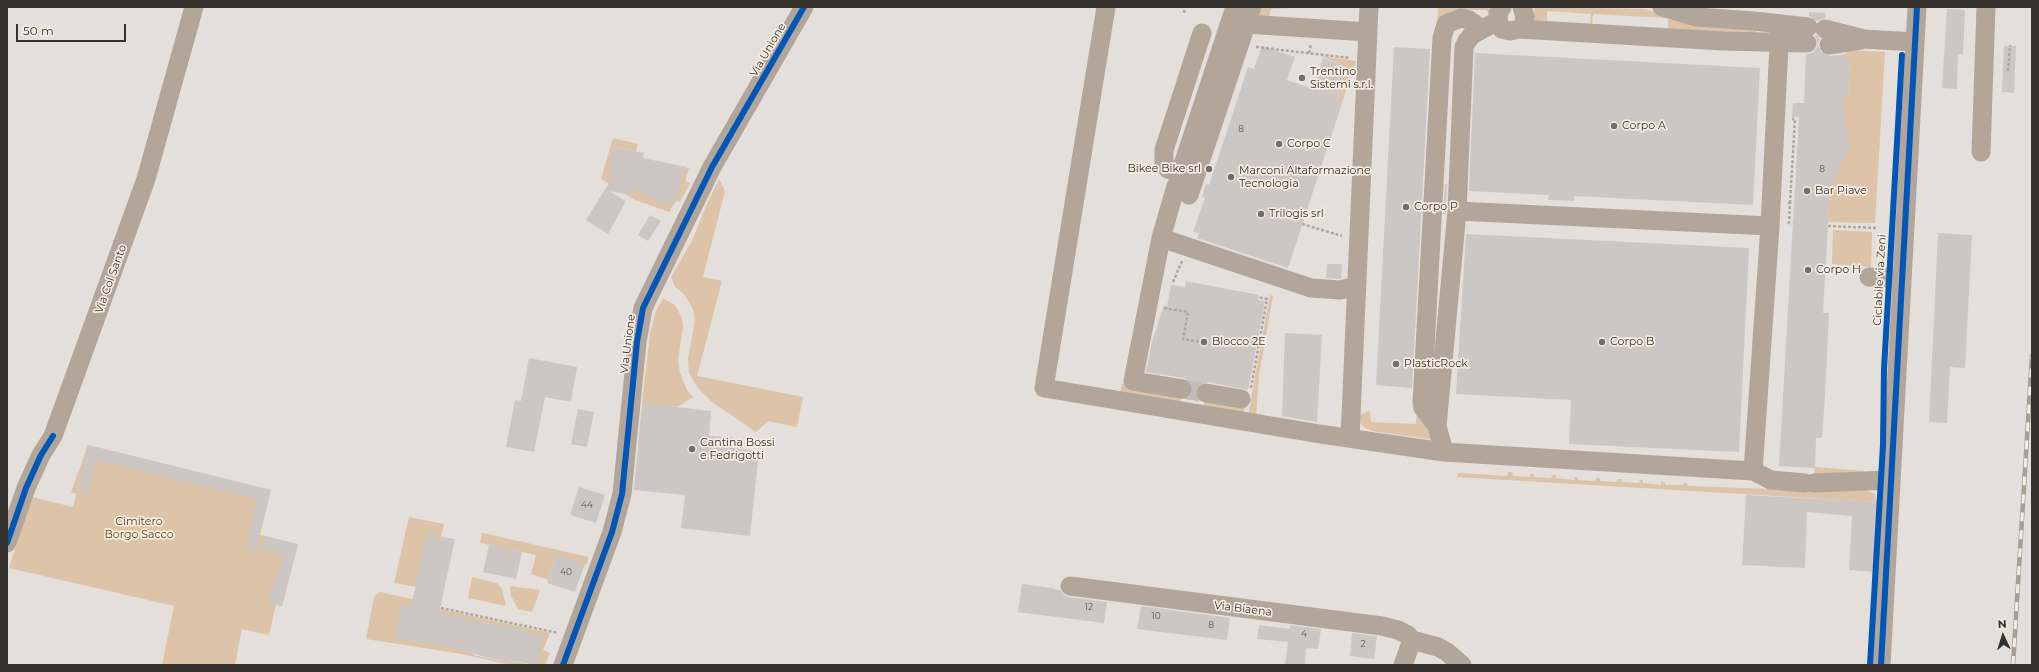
<!DOCTYPE html>
<style>
body{margin:0}
#map{position:relative;width:2039px;height:672px;overflow:hidden;background:#e4dfda;font-family:Montserrat,sans-serif}
canvas{display:block}
.frame{position:absolute;inset:0;border:8px solid #35312d;pointer-events:none}
.north{position:absolute;left:1983px;top:616px;width:40px;height:40px;-webkit-text-stroke:3px #f6ece2;paint-order:stroke;rotate:356deg;font-size:11px;font-weight:700;line-height:16px;text-align:center;color:#35312d}
.north::after{content:'';display:block;margin:auto;width:14px;height:18px;background:#35312d;clip-path:polygon(50% 0,100% 100%,50% 72%,0 100%)}
.scale{position:absolute;left:16px;top:24px;width:110px;height:18px;box-sizing:border-box;border:2px solid #35312d;border-top:0;padding-left:5px;font-size:12px;line-height:14px;white-space:nowrap;color:#35312d;-webkit-text-stroke:3px #f6ece2;paint-order:stroke}
</style>
<div id="map">
<canvas width="2039" height="672"></canvas>
<div class="frame"></div>
<div class="north">N</div>
<div class="scale">50 m</div>
</div>
<script>
const ctx = document.querySelector('canvas').getContext('2d');
ctx.lineJoin = 'round';
function fill(path, color) {
  ctx.fillStyle = color;
  ctx.fill(path, 'evenodd');
}
function shape(rows) {
  const path = new Path2D();
  for (const r of rows) {
    path.moveTo(r[0], r[1]);
    for (let i = 2; i < r.length; i += 2) path.lineTo(r[i], r[i + 1]);
  }
  return path;
}
function trace(path, color, width, dash) {
  ctx.strokeStyle = color;
  ctx.lineWidth = width;
  ctx.lineCap = dash ? 'butt' : 'round';
  ctx.setLineDash(dash || []);
  ctx.stroke(path);
}
function label(font, color, halo, rows, align = 'center') {
  ctx.font = font + ' Montserrat,sans-serif';
  ctx.lineWidth = 3.5;
  ctx.setLineDash([]);
  ctx.textBaseline = 'middle';
  ctx.strokeStyle = halo;
  ctx.fillStyle = color;
  for (const [text, x, y, turn = 0] of rows) {
    ctx.save();
    ctx.translate(x, y);
    ctx.rotate((+turn || 0) * Math.PI / 180);
    ctx.textAlign = isNaN(turn) ? turn : align;
    if (halo) ctx.strokeText(text, 0, 0);
    ctx.fillText(text, 0, 0);
    ctx.restore();
  }
}
fill(shape([
 [1260,7,1311,7,1271,9,1268,20,1258,19],
 [1414,7,1496,7,1490,14,1486,10,1460,10,1437,32,1438,8],
 [1534,7,1645,9,1709,27,1756,30,1756,32,1755,33,1668,30,1668,18,1593,14,1592,25,1590,25,1591,14,1547,11,1547,22,1534,21],
 [1846,50,1885,52,1875,223,1828,222,1830,187,1846,154,1849,142,1841,102,1844,97,1848,97,1850,62,1845,62],
 [1320,56,1356,61,1342,103,1336,101,1348,67],
 [613,138,638,144,636,151,614,147,609,174,624,177,689,168,685,181,690,183,680,202,676,201,669,212,635,200,601,179],
 [719,179,725,191,703,277,722,281,697,376,803,397,797,427,768,421,756,432,712,402,697,387,689,373,688,359,695,320,693,309,684,294,675,287,671,277,692,241,706,206],
 [1833,230,1872,232,1871,267,1832,264],
 [1270,295,1273,296,1259,375,1256,418,1248,416],
 [663,298,675,305,682,318,683,327,678,360,680,373,687,390,693,397,677,407,642,403,650,334,656,311],
 [1122,384,1181,395,1180,404,1120,393],
 [1205,399,1245,406,1243,415,1203,408],
 [1417,406,1436,440,1372,431,1365,428,1359,422,1360,415,1370,411,1371,422,1416,424],
 [88,445,271,490,260,535,298,544,282,606,276,605,269,635,242,629,235,665,162,665,174,606,9,568,32,497,73,507,76,494,71,492],
 [1815,467,1865,471,1861,473,1814,477],
 [1508,472,1512,472,1513,476,1530,477,1530,474,1534,474,1534,477,1551,478,1552,475,1556,475,1556,478,1574,480,1574,477,1578,477,1578,480,1595,481,1596,478,1600,478,1600,481,1617,482,1617,479,1622,479,1622,482,1639,483,1640,480,1643,480,1643,483,1661,485,1661,481,1665,482,1666,485,1683,485,1683,483,1687,483,1687,486,1689,486,1800,490,1863,489,1875,494,1876,502,1457,477,1458,473,1507,476],
 [409,517,444,524,441,537,427,534,416,587,394,583],
 [482,533,483,533,589,557,586,565,556,555,548,580,531,574,536,555,480,543],
 [472,577,497,583,502,589,506,606,468,598],
 [510,586,540,590,532,612,518,609,511,596],
 [380,592,439,605,439,609,550,633,543,650,550,653,545,665,537,665,543,635,481,622,473,655,505,662,506,660,531,665,511,665,462,654,366,639,374,597],
 [402,605,464,619,427,642,426,644,395,637]
]), '#ddc3a7');
fill(shape([
 [1947,9,1965,10,1963,54,1958,54,1957,89,1942,88],
 [1809,12,1826,13,1825,18,1817,21,1809,16],
 [1816,34,1820,39,1818,46,1821,52,1830,56,1846,54,1845,62,1850,62,1848,98,1844,97,1843,110,1849,142,1849,148,1830,187,1823,313,1829,313,1825,395,1822,438,1816,438,1815,468,1779,466,1799,117,1792,117,1793,103,1804,103,1806,54,1812,53,1817,48,1818,43,1815,35],
 [1262,46,1295,57,1287,80,1313,89,1323,58,1348,67,1336,101,1342,103,1288,268,1197,238,1199,233,1193,232,1205,198,1202,197,1206,184,1209,185,1248,67,1254,69],
 [2004,46,2016,46,2014,93,2002,92],
 [1394,47,1430,49,1412,388,1376,385],
 [1475,53,1760,68,1753,205,1574,196,1574,201,1548,200,1549,195,1469,191],
 [614,147,644,153,643,158,686,167,673,204,656,201,634,188,630,195,609,191,626,201,608,234,586,220,614,175,608,174],
 [1445,184,1447,184,1446,214,1443,214],
 [650,215,661,221,648,241,638,235],
 [1938,233,1972,235,1965,368,1950,367,1947,423,1929,422],
 [1466,234,1749,248,1739,452,1569,444,1571,400,1456,394],
 [1327,264,1342,264,1341,279,1326,278],
 [1186,281,1259,295,1258,300,1265,301,1248,390,1208,382,1199,385,1191,383,1184,378,1146,372,1152,342,1164,305,1167,306,1171,285,1185,287],
 [1285,333,1322,335,1317,422,1282,416],
 [529,358,577,367,571,402,545,397,534,452,506,447,515,400,521,401],
 [642,403,711,411,709,436,733,437,732,448,759,451,750,536,681,528,685,495,634,490],
 [578,409,594,412,587,447,571,444],
 [88,445,271,490,255,552,246,549,257,499,183,481,182,484,171,481,171,478,96,460,87,495,77,491],
 [579,487,605,495,596,523,570,515],
 [1746,495,1879,502,1874,572,1849,570,1852,516,1807,512,1805,568,1742,565],
 [427,534,455,539,439,613,544,635,537,665,506,660,506,662,427,642,427,644,394,638,402,605,411,607],
 [265,536,298,544,282,606,270,604,271,598,268,598,272,582,275,583,283,554,262,549],
 [489,545,522,552,516,579,483,572],
 [556,555,585,564,575,592,547,583],
 [1022,584,1053,588,1053,589,1060,590,1063,594,1069,597,1107,602,1104,623,1018,612],
 [1141,606,1230,618,1227,640,1137,629],
 [1259,625,1290,629,1290,625,1321,629,1318,649,1306,648,1305,665,1285,665,1288,642,1257,639],
 [1352,633,1377,636,1374,659,1350,656]
]), '#ccc7c3');
trace(shape([
 [1182,389,1206,393]
]), '#c1bcb7', 19, [19, 10]);
trace(shape([
 [1184,13,1185,7],
 [1256,47,1350,58],
 [1309,53,1311,44],
 [2008,71,2010,45],
 [1788,203,1790,203,1789,223,1792,224],
 [1790,203,1795,119,1792,119],
 [1302,224,1342,236],
 [1828,226,1876,228],
 [1173,282,1182,261],
 [1164,308,1188,312,1183,339,1211,344],
 [1251,388,1267,299,1258,297],
 [441,608,558,633]
]), '#afa79e', 2.5, [3, 2]);
trace(shape([
 [1106,7,1044,388,1320,434,1444,452,1753,471,1771,480,1805,483],
 [1502,7,1498,14,1499,26,1502,29,1510,31,1519,29,1523,26,1525,17,1522,7],
 [1662,7,1696,17,1754,21,1808,27],
 [1246,24,1368,32],
 [1519,29,1723,41,1807,43],
 [1825,29,1864,39,1915,42],
 [1829,45,1861,40],
 [1981,152,1986,7],
 [1179,172,1168,169,1164,164,1164,150,1202,33],
 [1178,180,1235,7],
 [1176,186,1161,238,1311,288,1340,290,1356,286],
 [1189,195,1252,7],
 [1457,211,1770,226],
 [1161,238,1133,381,1182,389],
 [1869,277,1902,278],
 [1206,393,1241,399],
 [1437,426,1423,408,1422,402,1442,38,1446,24,1461,18,1469,20,1476,25,1476,33],
 [1350,438,1369,7],
 [1444,452,1437,426,1457,211,1464,47,1467,41,1473,34,1498,21],
 [1753,471,1770,226,1780,25],
 [1814,483,1891,480],
 [7,543,26,488,41,455,53,436,146,179,194,7],
 [1070,586,1382,626,1398,630,1408,635,1412,640],
 [1412,640,1438,647,1447,652,1462,665],
 [563,665,612,532,622,494,637,342,643,308,712,167,804,7],
 [1403,665,1412,640],
 [1881,665,1917,7]
]), '#b2a599', 19);
const rail = shape([
 [2013,665,2032,356]
]);
trace(rail, '#a79e96', 4.5);
trace(rail, '#f6ece2', 3, [9]);
trace(shape([
 [7,543,26,488,41,455,53,436],
 [563,665,612,532,622,494,637,342,643,308,712,167,804,7],
 [1870,665,1883,445,1884,369,1902,55],
 [1881,665,1917,7]
]), '#0057b8', 6);
for (const [x, y, r, color] of [
 [1302,78,4,"#726e6a"],
 [1614,126,4,"#726e6a"],
 [1279,144,4,"#726e6a"],
 [1209,169,4,"#726e6a"],
 [1231,177,4,"#726e6a"],
 [1807,191,4,"#726e6a"],
 [1406,207,4,"#726e6a"],
 [1261,214,4,"#726e6a"],
 [1808,270,4,"#726e6a"],
 [1204,342,4,"#726e6a"],
 [1602,342,4,"#726e6a"],
 [1396,364,4,"#726e6a"],
 [692,449,4,"#726e6a"]
]) {
  const dot = new Path2D();
  dot.arc(x, y, r, 0, 2 * Math.PI);
  ctx.fillStyle = color;
  ctx.fill(dot);
  trace(dot, '#f6ece2', 1.5);
}
label('9px', '#5c5753', null, [
 ["8",1241,129],
 ["8",1822,169],
 ["44",587,505],
 ["40",566,572],
 ["12",1089,607],
 ["10",1156,616],
 ["8",1211,625],
 ["4",1304,634],
 ["2",1363,644]
]);
label('11px', '#35312d', '#f6ece2', [
 ["Via Unione",768,50,-60],
 ["Via Col Santo",111,279,-70],
 ["Ciclabile via Zeni",1880,280,-87],
 ["Via Unione",628,344,-83],
 ["Via Biaena",1243,609,7]
]);
label('11px', '#35312d', '#f6ece2', [
 ["Trentino",1310,72],
 ["Sistemi s.r.l.",1310,85],
 ["Corpo A",1622,126],
 ["Corpo C",1287,144],
 ["Bikee Bike srl",1201,169,"right"],
 ["Marconi Altaformazione",1239,171],
 ["Tecnologia",1239,184],
 ["Bar Piave",1815,191],
 ["Corpo P",1414,207],
 ["Trilogis srl",1269,214],
 ["Corpo H",1816,270],
 ["Blocco 2E",1212,342],
 ["Corpo B",1610,342],
 ["PlasticRock",1404,364],
 ["Cantina Bossi",700,443],
 ["e Fedrigotti",700,456]
], 'left');
label('11px', '#644011', '#f6ece2', [
 ["Cimitero",139,522],
 ["Borgo Sacco",139,535]
]);
</script>
